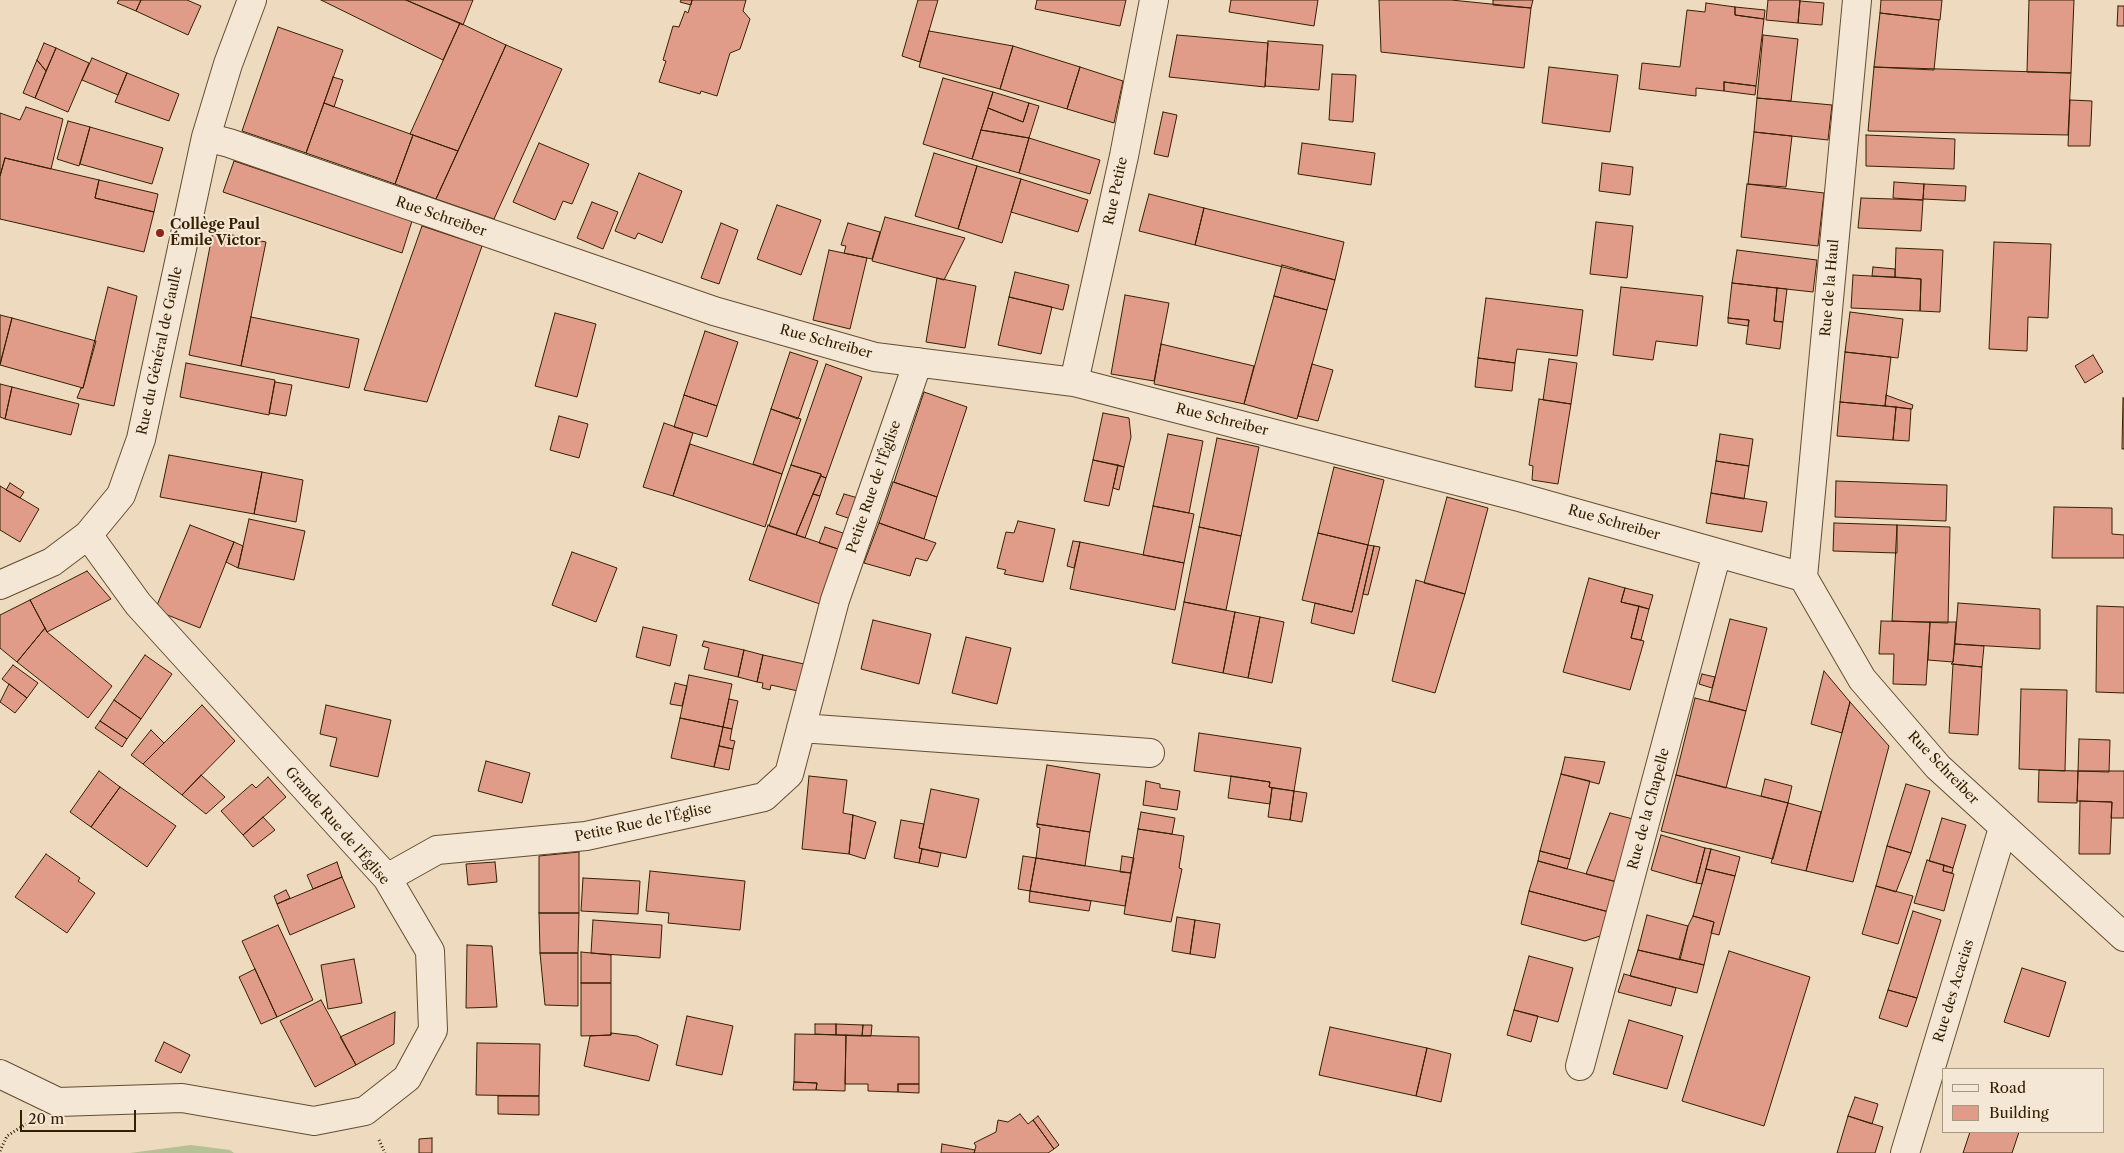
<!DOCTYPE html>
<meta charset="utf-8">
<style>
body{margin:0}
#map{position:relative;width:2124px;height:1153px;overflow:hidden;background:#eedabe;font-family:"Libre Caslon Text",serif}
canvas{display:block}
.legend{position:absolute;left:1942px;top:1068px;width:162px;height:65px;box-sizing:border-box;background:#f4e7d5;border:1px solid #a89781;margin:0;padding:6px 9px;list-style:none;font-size:15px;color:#362002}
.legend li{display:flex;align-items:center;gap:10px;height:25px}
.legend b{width:25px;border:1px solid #a89781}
.scale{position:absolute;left:20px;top:1110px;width:116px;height:22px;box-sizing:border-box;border:2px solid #362002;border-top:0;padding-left:6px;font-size:15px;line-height:18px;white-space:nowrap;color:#362002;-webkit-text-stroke:4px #f4e7d5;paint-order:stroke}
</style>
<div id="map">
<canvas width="2124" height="1153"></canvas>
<ul class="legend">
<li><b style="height:6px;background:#f4e7d5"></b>Road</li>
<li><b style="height:14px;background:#e19b89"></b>Building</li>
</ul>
<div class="scale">20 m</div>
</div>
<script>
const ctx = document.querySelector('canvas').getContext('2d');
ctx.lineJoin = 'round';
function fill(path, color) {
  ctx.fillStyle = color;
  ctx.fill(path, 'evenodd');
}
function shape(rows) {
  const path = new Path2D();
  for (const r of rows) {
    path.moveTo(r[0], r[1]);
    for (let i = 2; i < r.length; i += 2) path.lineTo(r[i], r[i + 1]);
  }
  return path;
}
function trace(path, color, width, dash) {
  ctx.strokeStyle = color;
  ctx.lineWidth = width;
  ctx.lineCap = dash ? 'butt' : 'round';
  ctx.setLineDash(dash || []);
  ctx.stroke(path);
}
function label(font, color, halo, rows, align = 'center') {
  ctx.font = font + ' "Libre Caslon Text",serif';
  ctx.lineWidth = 4;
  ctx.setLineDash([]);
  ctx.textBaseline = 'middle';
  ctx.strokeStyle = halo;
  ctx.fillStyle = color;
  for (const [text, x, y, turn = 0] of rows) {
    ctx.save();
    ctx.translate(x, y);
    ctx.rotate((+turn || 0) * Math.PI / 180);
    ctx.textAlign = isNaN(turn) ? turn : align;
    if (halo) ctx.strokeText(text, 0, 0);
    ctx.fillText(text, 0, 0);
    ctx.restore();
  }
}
fill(shape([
 [191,1145,230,1150,234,1153,130,1153]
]), '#b5c094');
const building = shape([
 [119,0,141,0,136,11,117,3,119,0],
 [141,0,187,0,201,6,188,35,136,11,141,0],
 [321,0,406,0,460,23,443,60,321,0],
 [406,0,473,0,463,25,406,0],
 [681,0,692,0,691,5,680,2,681,0],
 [692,0,746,0,743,11,750,19,740,49,730,53,717,96,701,91,700,94,659,82,666,61,663,60,673,26,679,27,685,11,688,13,692,0],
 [918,0,938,0,920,62,902,56,918,0],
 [1037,0,1126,0,1120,26,1035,9,1037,0],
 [1231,0,1318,0,1314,26,1229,12,1231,0],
 [1379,0,1451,0,1531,8,1524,68,1381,52,1379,0],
 [1493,0,1533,0,1531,8,1493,5,1493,0],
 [1768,0,1800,0,1798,23,1766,20,1768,0],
 [1881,0,1942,0,1940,20,1880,13,1881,0],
 [2029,0,2074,0,2071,73,2027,72,2029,0],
 [1800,1,1824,3,1822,25,1798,23,1800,1],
 [1706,3,1735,7,1735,15,1764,19,1756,86,1724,82,1724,91,1696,88,1696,96,1639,89,1642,63,1680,67,1687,10,1705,12,1706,3],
 [2118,6,2124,6,2124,26,2117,26,2118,6],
 [1735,7,1765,10,1764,19,1735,15,1735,7],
 [1880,13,1939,20,1934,70,1874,67,1880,13],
 [460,23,506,45,458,151,410,134,460,23],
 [278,27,343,50,306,153,242,131,278,27],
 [929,31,1013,46,1000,89,919,67,929,31],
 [1177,35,1268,43,1265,87,1169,77,1177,35],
 [1763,35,1798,39,1791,101,1757,98,1763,35],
 [1268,41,1323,45,1319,90,1265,86,1268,41],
 [44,43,56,48,46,71,37,60,44,43],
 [506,45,562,69,494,219,436,199,506,45],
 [1013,46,1080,67,1067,109,1000,89,1013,46],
 [56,48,89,63,68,112,35,98,56,48],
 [92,58,127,73,118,95,82,80,92,58],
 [37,60,46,71,35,98,23,93,37,60],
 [1080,67,1123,81,1114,123,1067,109,1080,67],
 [1549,67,1618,75,1610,132,1542,123,1549,67],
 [1874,67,2071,73,2068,135,1868,131,1874,67],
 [127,73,179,94,169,121,115,102,127,73],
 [1332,74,1356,75,1353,122,1329,120,1332,74],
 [333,77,343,80,334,107,324,103,333,77],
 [943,78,993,92,972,159,923,144,943,78],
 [1724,82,1756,86,1755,95,1724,91,1724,82],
 [993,92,1029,103,1023,122,988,108,993,92],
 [1757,98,1832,105,1828,140,1754,132,1757,98],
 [2070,100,2092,101,2090,146,2068,146,2070,100],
 [324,103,413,135,395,184,306,153,324,103],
 [1029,103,1039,106,1029,138,981,130,988,108,1023,122,1029,103],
 [26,107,63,119,51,169,5,158,0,176,0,113,20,120,26,107],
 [1163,112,1177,115,1168,157,1154,154,1163,112],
 [68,121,90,127,79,166,57,159,68,121],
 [90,127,163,148,152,184,80,164,90,127],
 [981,130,1029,138,1019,173,972,159,981,130],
 [1754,132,1792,136,1786,187,1748,184,1754,132],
 [413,135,458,151,436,199,395,184,413,135],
 [1866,135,1955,139,1954,169,1866,166,1866,135],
 [1029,138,1100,160,1090,194,1019,173,1029,138],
 [539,143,589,164,572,204,563,201,555,220,513,202,539,143],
 [1302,143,1375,153,1371,185,1298,174,1302,143],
 [934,153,977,166,958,229,915,216,934,153],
 [5,158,99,180,95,198,154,212,144,252,0,219,0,176,5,158],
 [234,161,412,221,402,253,223,192,234,161],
 [1602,163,1633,167,1630,195,1599,191,1602,163],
 [977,166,1021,179,1002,243,958,229,977,166],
 [639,173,682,191,662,243,638,233,635,239,615,231,639,173],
 [1021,179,1088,200,1078,232,1011,212,1021,179],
 [99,180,158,194,154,212,95,198,99,180],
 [1894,182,1924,184,1923,200,1893,198,1894,182],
 [1747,184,1824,193,1818,246,1741,237,1747,184],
 [1924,184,1966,186,1965,201,1923,199,1924,184],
 [1149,194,1204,208,1195,245,1139,231,1149,194],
 [1861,198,1923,200,1921,231,1858,228,1861,198],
 [592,202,618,212,603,249,577,238,592,202],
 [777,205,821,220,801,275,757,259,777,205],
 [1204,208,1344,242,1335,280,1195,245,1204,208],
 [885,217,965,238,944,280,872,261,885,217],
 [1596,222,1633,226,1627,278,1590,274,1596,222],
 [721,223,738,230,719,284,701,278,721,223],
 [848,223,880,232,872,259,844,253,846,246,841,245,848,223],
 [422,226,482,246,427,402,364,390,422,226],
 [213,231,266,242,241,366,189,355,213,231],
 [1994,242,2051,244,2048,318,2028,317,2027,351,1989,349,1994,242],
 [1896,248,1943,250,1940,312,1920,311,1921,279,1895,277,1896,248],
 [829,250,867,258,850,329,813,320,829,250],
 [1737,250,1817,260,1813,292,1732,283,1737,250],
 [1282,265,1335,280,1327,310,1274,296,1282,265],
 [1873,267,1895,269,1895,277,1872,276,1873,267],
 [1015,272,1069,285,1063,310,1009,297,1015,272],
 [1853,275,1921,279,1920,311,1851,308,1853,275],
 [937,278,976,286,965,348,926,342,937,278],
 [1732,283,1777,288,1774,321,1783,322,1780,349,1746,344,1749,320,1728,318,1732,283],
 [108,287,137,296,114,406,77,398,81,388,83,388,108,287],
 [1621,287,1703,296,1697,346,1656,341,1653,360,1613,355,1621,287],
 [1777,288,1787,289,1783,322,1774,321,1777,288],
 [1125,295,1169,303,1154,381,1111,374,1125,295],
 [1274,296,1327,310,1297,419,1244,404,1274,296],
 [1009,297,1052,307,1041,354,998,345,1009,297],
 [1486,298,1583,310,1577,356,1517,349,1515,363,1478,358,1486,298],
 [1850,312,1903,319,1898,358,1845,352,1850,312],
 [555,313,596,324,577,397,535,386,555,313],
 [0,315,12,318,0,364,0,315],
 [251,317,359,339,349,388,241,366,251,317],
 [12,318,96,341,83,388,0,365,12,318],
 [1728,318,1749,320,1748,326,1728,323,1728,318],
 [705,331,738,342,717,406,684,395,705,331],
 [1161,344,1254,366,1244,404,1154,384,1161,344],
 [790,352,818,361,798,419,771,409,790,352],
 [1845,352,1891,357,1885,406,1840,402,1845,352],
 [2093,355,2103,372,2085,383,2075,366,2093,355],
 [1478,358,1515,363,1512,391,1475,387,1478,358],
 [1549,359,1577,363,1571,404,1543,400,1549,359],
 [186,363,275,380,269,415,180,397,186,363],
 [826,364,862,377,826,478,821,476,821,474,791,465,826,364],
 [1312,364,1333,370,1318,421,1298,416,1312,364],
 [275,382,292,385,286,416,269,413,275,382],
 [0,384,12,387,5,419,0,417,0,384],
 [12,387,79,404,71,435,5,419,12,387],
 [924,392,967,407,937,497,894,482,924,392],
 [684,395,717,406,707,437,674,427,684,395],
 [1886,395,1913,405,1912,409,1885,406,1886,395],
 [2123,398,2124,398,2124,449,2122,449,2123,398],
 [1539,399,1571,404,1558,484,1532,480,1533,466,1529,465,1539,399],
 [1840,402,1896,407,1893,440,1837,436,1840,402],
 [1896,407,1911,409,1909,441,1893,440,1896,407],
 [771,409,801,419,782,474,753,464,771,409],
 [1103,413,1129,418,1131,437,1124,467,1093,460,1103,413],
 [559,416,588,424,579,458,550,450,559,416],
 [664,423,693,433,673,496,643,487,664,423],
 [1168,434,1203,441,1189,513,1153,506,1168,434],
 [1720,434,1753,439,1749,466,1716,461,1720,434],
 [1217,438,1259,447,1241,536,1199,527,1217,438],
 [690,444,782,474,765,527,673,496,690,444],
 [169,455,262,472,254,514,160,497,169,455],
 [1093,460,1118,465,1109,506,1084,501,1093,460],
 [1716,461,1749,466,1744,499,1711,493,1716,461],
 [791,465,821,474,796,535,769,526,791,465],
 [1118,465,1124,467,1119,490,1113,488,1118,465],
 [1334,467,1384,480,1368,545,1318,533,1334,467],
 [262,472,303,480,296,522,254,514,262,472],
 [821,476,826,478,820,496,813,494,821,476],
 [1836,481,1947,485,1946,521,1835,517,1836,481],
 [893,482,937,497,924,539,879,523,893,482],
 [10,483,24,492,20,498,6,490,10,483],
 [0,486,39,509,20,542,0,530,0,486],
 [1711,493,1767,502,1762,532,1706,523,1711,493],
 [813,494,820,496,805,538,796,535,813,494],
 [844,494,858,498,851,519,836,514,844,494],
 [1447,497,1488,508,1465,594,1424,583,1447,497],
 [1153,506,1194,514,1184,563,1143,555,1153,506],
 [2054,507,2112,508,2112,534,2124,535,2124,558,2052,558,2054,507],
 [249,519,305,531,294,580,238,568,249,519],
 [1018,521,1055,529,1043,582,1004,574,1006,570,997,568,1006,532,1014,533,1018,521],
 [879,523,936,543,927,561,916,558,910,576,864,563,879,523],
 [1834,523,1897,525,1897,553,1833,551,1834,523],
 [190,525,234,542,200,628,155,610,190,525],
 [768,525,838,549,820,604,749,580,768,525],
 [1897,525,1950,527,1948,623,1892,621,1897,525],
 [825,527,843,533,838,549,819,543,825,527],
 [1199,527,1241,536,1226,610,1184,602,1199,527],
 [1318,533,1368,545,1352,612,1302,600,1318,533],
 [1073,541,1080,542,1074,568,1067,566,1073,541],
 [234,542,243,546,238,568,226,562,234,542],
 [1080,542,1184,563,1175,610,1070,589,1080,542],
 [1368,545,1374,546,1354,634,1311,623,1315,603,1352,612,1368,545],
 [1374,546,1380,547,1368,595,1363,594,1374,546],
 [572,552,617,568,596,622,552,605,572,552],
 [87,571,111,599,47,632,30,600,87,571],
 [1589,578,1625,588,1621,602,1639,606,1631,638,1644,641,1630,690,1563,672,1589,578],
 [1416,580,1465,594,1435,693,1392,681,1416,580],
 [1625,588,1653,595,1649,609,1621,602,1625,588],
 [30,600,45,628,17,662,0,648,0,615,30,600],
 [1184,602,1235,612,1223,673,1172,663,1184,602],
 [1958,603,2040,609,2040,649,1955,644,1958,603],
 [1639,606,1649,609,1641,640,1631,638,1639,606],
 [2097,606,2124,607,2124,693,2096,692,2097,606],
 [1235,612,1260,617,1248,678,1223,673,1235,612],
 [1260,617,1284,622,1272,683,1248,678,1260,617],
 [1730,619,1767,628,1746,711,1709,701,1730,619],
 [873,620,931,634,919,684,861,669,873,620],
 [1881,621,1930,622,1926,685,1893,684,1894,654,1879,654,1881,621],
 [1930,622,1956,622,1953,662,1928,660,1930,622],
 [643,627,677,635,670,666,636,657,643,627],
 [45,628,47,632,112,686,88,718,17,662,45,628],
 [966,637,1011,648,997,704,952,693,966,637],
 [704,641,744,650,738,677,704,669,709,648,702,646,704,641],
 [1955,644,1984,646,1982,667,1951,664,1953,662,1955,644],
 [744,650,763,655,757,682,738,677,744,650],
 [145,655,172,674,141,719,114,700,145,655],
 [763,655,804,664,798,691,771,685,770,690,762,688,763,683,757,682,763,655],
 [1953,664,1982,667,1978,735,1949,733,1953,664],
 [13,665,38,683,27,698,2,679,13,665],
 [1824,671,1850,702,1842,733,1811,724,1824,671],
 [1702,674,1715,677,1712,688,1699,684,1702,674],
 [689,675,732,684,723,727,680,718,689,675],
 [675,683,687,686,682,706,670,704,675,683],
 [9,684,27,698,15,713,0,702,9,684],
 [2021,689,2067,690,2065,771,2019,769,2021,689],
 [1695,698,1746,711,1726,788,1676,775,1695,698],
 [729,699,738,701,732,729,723,727,729,699],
 [114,700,141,719,127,739,100,721,114,700],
 [1850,702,1889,746,1853,882,1806,871,1850,702],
 [202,705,235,741,182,795,143,764,202,705],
 [326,705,391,720,378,777,330,766,337,738,320,734,326,705],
 [680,718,723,727,714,767,671,758,680,718],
 [100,721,127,739,122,747,95,728,100,721],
 [723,727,732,729,730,740,735,741,733,749,719,746,723,727],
 [151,730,164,743,143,764,131,755,151,730],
 [1199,733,1301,748,1294,791,1269,787,1270,782,1194,771,1199,733],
 [2079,739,2110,740,2109,772,2078,771,2079,739],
 [719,746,733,749,729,770,714,767,719,746],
 [1565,757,1605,762,1599,784,1561,774,1565,757],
 [486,761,530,773,522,803,478,791,486,761],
 [1047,765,1100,774,1090,832,1037,824,1047,765],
 [2039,770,2078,771,2077,803,2038,802,2039,770],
 [99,771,120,787,91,827,70,812,99,771],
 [2078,771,2124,771,2124,818,2111,818,2112,802,2077,801,2078,771],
 [1561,774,1590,781,1570,859,1540,851,1561,774],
 [201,775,225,797,206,814,182,795,201,775],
 [1676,775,1788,803,1773,859,1661,831,1676,775],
 [809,776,847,780,843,813,853,815,849,854,802,849,809,776],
 [1231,776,1270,782,1269,787,1272,788,1270,804,1228,798,1231,776],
 [268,777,286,797,243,835,221,811,252,784,256,788,268,777],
 [1765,779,1792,786,1788,803,1761,796,1765,779],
 [1146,781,1160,784,1160,788,1180,791,1177,810,1143,805,1146,781],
 [1906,784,1930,791,1911,853,1887,846,1906,784],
 [120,787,176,826,147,867,91,827,120,787],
 [1272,788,1294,791,1290,820,1268,817,1272,788],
 [931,789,979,799,966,858,919,848,931,789],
 [1294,791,1307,793,1302,822,1290,820,1294,791],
 [2080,801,2112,802,2110,854,2079,854,2080,801],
 [1788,803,1821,812,1806,871,1771,863,1788,803],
 [1141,812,1175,818,1172,834,1138,829,1141,812],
 [1610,813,1633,819,1617,882,1586,874,1610,813],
 [853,815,876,822,865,859,849,854,853,815],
 [263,817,275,830,253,847,243,835,263,817],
 [1942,818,1966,825,1953,868,1929,861,1942,818],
 [901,820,924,824,919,848,922,849,919,863,894,858,901,820],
 [1037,824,1090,832,1085,866,1036,858,1040,828,1037,827,1037,824],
 [1138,829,1184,836,1179,868,1182,869,1171,922,1124,914,1138,829],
 [1661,835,1705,848,1696,883,1651,870,1661,835],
 [1887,846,1911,853,1896,892,1876,886,1887,846],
 [1705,848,1711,849,1702,884,1696,883,1705,848],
 [922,849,941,853,938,867,919,863,922,849],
 [1711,849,1740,857,1735,876,1706,869,1711,849],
 [1540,851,1570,859,1567,869,1538,861,1540,851],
 [579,852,579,913,539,913,539,856,579,852],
 [46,854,80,878,78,881,95,893,67,933,15,897,46,854],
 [1023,856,1036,858,1030,891,1018,889,1023,856],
 [1122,856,1134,858,1131,873,1120,872,1122,856],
 [1036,858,1131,873,1125,906,1030,891,1036,858],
 [1927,860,1944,865,1943,871,1954,874,1944,911,1914,903,1927,860],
 [1538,861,1617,882,1609,912,1529,891,1538,861],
 [337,862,342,877,313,889,307,875,337,862],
 [495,862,497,882,468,885,466,864,495,862],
 [1944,865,1953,868,1952,873,1943,871,1944,865],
 [1706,869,1735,876,1719,935,1711,933,1714,922,1693,916,1706,869],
 [650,871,745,881,740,930,668,923,669,913,646,911,650,871],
 [342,877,355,907,290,935,277,904,342,877],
 [583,878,640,881,638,914,581,911,583,878],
 [1876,886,1913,896,1898,944,1862,934,1876,886],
 [286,890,290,898,277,904,274,896,286,890],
 [1030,891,1091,901,1089,911,1029,902,1030,891],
 [1529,891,1609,912,1603,935,1585,941,1521,924,1529,891],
 [1913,911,1941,920,1917,998,1888,990,1913,911],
 [539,913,579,913,578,953,540,953,539,913],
 [1647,915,1688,926,1680,960,1638,950,1647,915],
 [1693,916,1714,922,1704,965,1679,959,1688,926,1693,916],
 [1177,917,1195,920,1190,954,1172,951,1177,917],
 [593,920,662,925,660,958,591,953,593,920],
 [1195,920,1220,924,1215,958,1190,954,1195,920],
 [278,925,313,1000,277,1017,242,941,278,925],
 [467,945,492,946,497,1007,466,1008,467,945],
 [1638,950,1704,965,1697,993,1630,976,1638,950],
 [1729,951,1810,977,1764,1126,1682,1101,1729,951],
 [581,952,611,955,611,983,581,983,581,952],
 [540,953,578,953,578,1006,545,1005,540,953],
 [1529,956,1573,968,1558,1022,1514,1010,1529,956],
 [354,959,362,1003,328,1009,321,965,354,959],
 [2022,968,2066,982,2049,1037,2004,1022,2022,968],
 [255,969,277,1017,261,1024,239,977,255,969],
 [1624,974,1676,988,1671,1006,1618,992,1624,974],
 [581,983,611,983,611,1035,581,1036,581,983],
 [1888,990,1917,998,1907,1027,1879,1018,1888,990],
 [321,1000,356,1065,315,1087,280,1021,321,1000],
 [1514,1010,1538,1016,1531,1042,1507,1035,1514,1010],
 [395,1012,394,1044,356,1065,340,1037,395,1012],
 [687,1016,733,1026,722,1075,676,1065,687,1016],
 [1629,1020,1683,1036,1667,1089,1613,1074,1629,1020],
 [815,1024,836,1024,836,1035,815,1034,815,1024],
 [836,1024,863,1025,862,1036,836,1035,836,1024],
 [863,1025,872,1025,871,1036,862,1036,863,1025],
 [1330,1027,1427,1048,1416,1096,1319,1075,1330,1027],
 [611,1033,637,1036,658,1045,649,1081,584,1066,590,1036,611,1035,611,1033],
 [795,1034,846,1035,845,1091,816,1090,817,1083,794,1082,795,1034],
 [846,1035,919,1037,919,1084,898,1084,898,1092,868,1091,868,1084,845,1084,846,1035],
 [164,1042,190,1055,181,1073,155,1061,164,1042],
 [477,1043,540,1044,539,1096,476,1095,477,1043],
 [1427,1048,1451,1054,1441,1102,1416,1096,1427,1048],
 [794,1082,817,1083,816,1090,793,1090,794,1082],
 [898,1084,919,1084,919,1093,898,1092,898,1084],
 [498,1096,539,1096,539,1115,498,1114,498,1096],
 [1855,1097,1878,1104,1872,1124,1848,1116,1855,1097],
 [1020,1114,1028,1124,1033,1120,1054,1149,1048,1153,974,1153,976,1146,974,1143,996,1132,998,1120,1008,1122,1020,1114],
 [1038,1116,1059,1145,1054,1149,1033,1120,1038,1116],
 [1848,1116,1883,1127,1875,1153,1837,1153,1848,1116],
 [1970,1132,2019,1132,2012,1153,1963,1153,1970,1132],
 [432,1138,432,1153,419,1153,419,1139,432,1138],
 [942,1144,975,1150,974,1153,941,1153,942,1144]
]);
fill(building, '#e19b89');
trace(building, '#362002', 1);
const minor = shape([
 [206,137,229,143,714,311,875,357,1074,382,1519,497,1803,577,1862,679,1938,767,2124,937],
 [1074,382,1124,156,1154,0],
 [1803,577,1857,0],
 [0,585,52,562,88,535,121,495,141,439,206,137,228,64,252,0],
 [801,728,1150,753],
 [387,878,437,850,586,836,764,797,789,774,835,600,918,362],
 [1580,1066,1717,553],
 [0,1074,58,1102,182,1098,314,1121,365,1111,407,1078,433,1030,430,951,387,878,138,604,88,535],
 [1905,1153,2003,828]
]);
trace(minor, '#644e31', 30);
trace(shape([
 [379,1140,385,1153],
 [0,1151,7,1136,26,1124]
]), '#362002', 3, [1, 2.5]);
trace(minor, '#f4e7d5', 28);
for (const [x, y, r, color] of [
 [160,233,5,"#8f2418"]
]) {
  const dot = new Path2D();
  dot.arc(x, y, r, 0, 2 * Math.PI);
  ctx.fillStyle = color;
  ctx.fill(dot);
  trace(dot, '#f4e7d5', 2);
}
label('14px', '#362002', '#f4e7d5', [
 ["Rue Petite",1116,191,-78],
 ["Rue Schreiber",441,217,19],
 ["Rue de la Haul",1830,288,-85],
 ["Rue Schreiber",826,342,15],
 ["Rue du Général de Gaulle",160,351,-78],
 ["Rue Schreiber",1222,420,14],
 ["Petite Rue de l'Église",874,487,-71],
 ["Rue Schreiber",1614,523,16],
 ["Rue Schreiber",1943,768,46],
 ["Rue de la Chapelle",1649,809,-75],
 ["Petite Rue de l'Église",643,823,-12],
 ["Grande Rue de l'Église",337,826,49],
 ["Rue des Acacias",1954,991,-73]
]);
label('bold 14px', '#362002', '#f4e7d5', [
 ["Collège Paul",170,225],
 ["Émile Victor",170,241]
], 'left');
</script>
